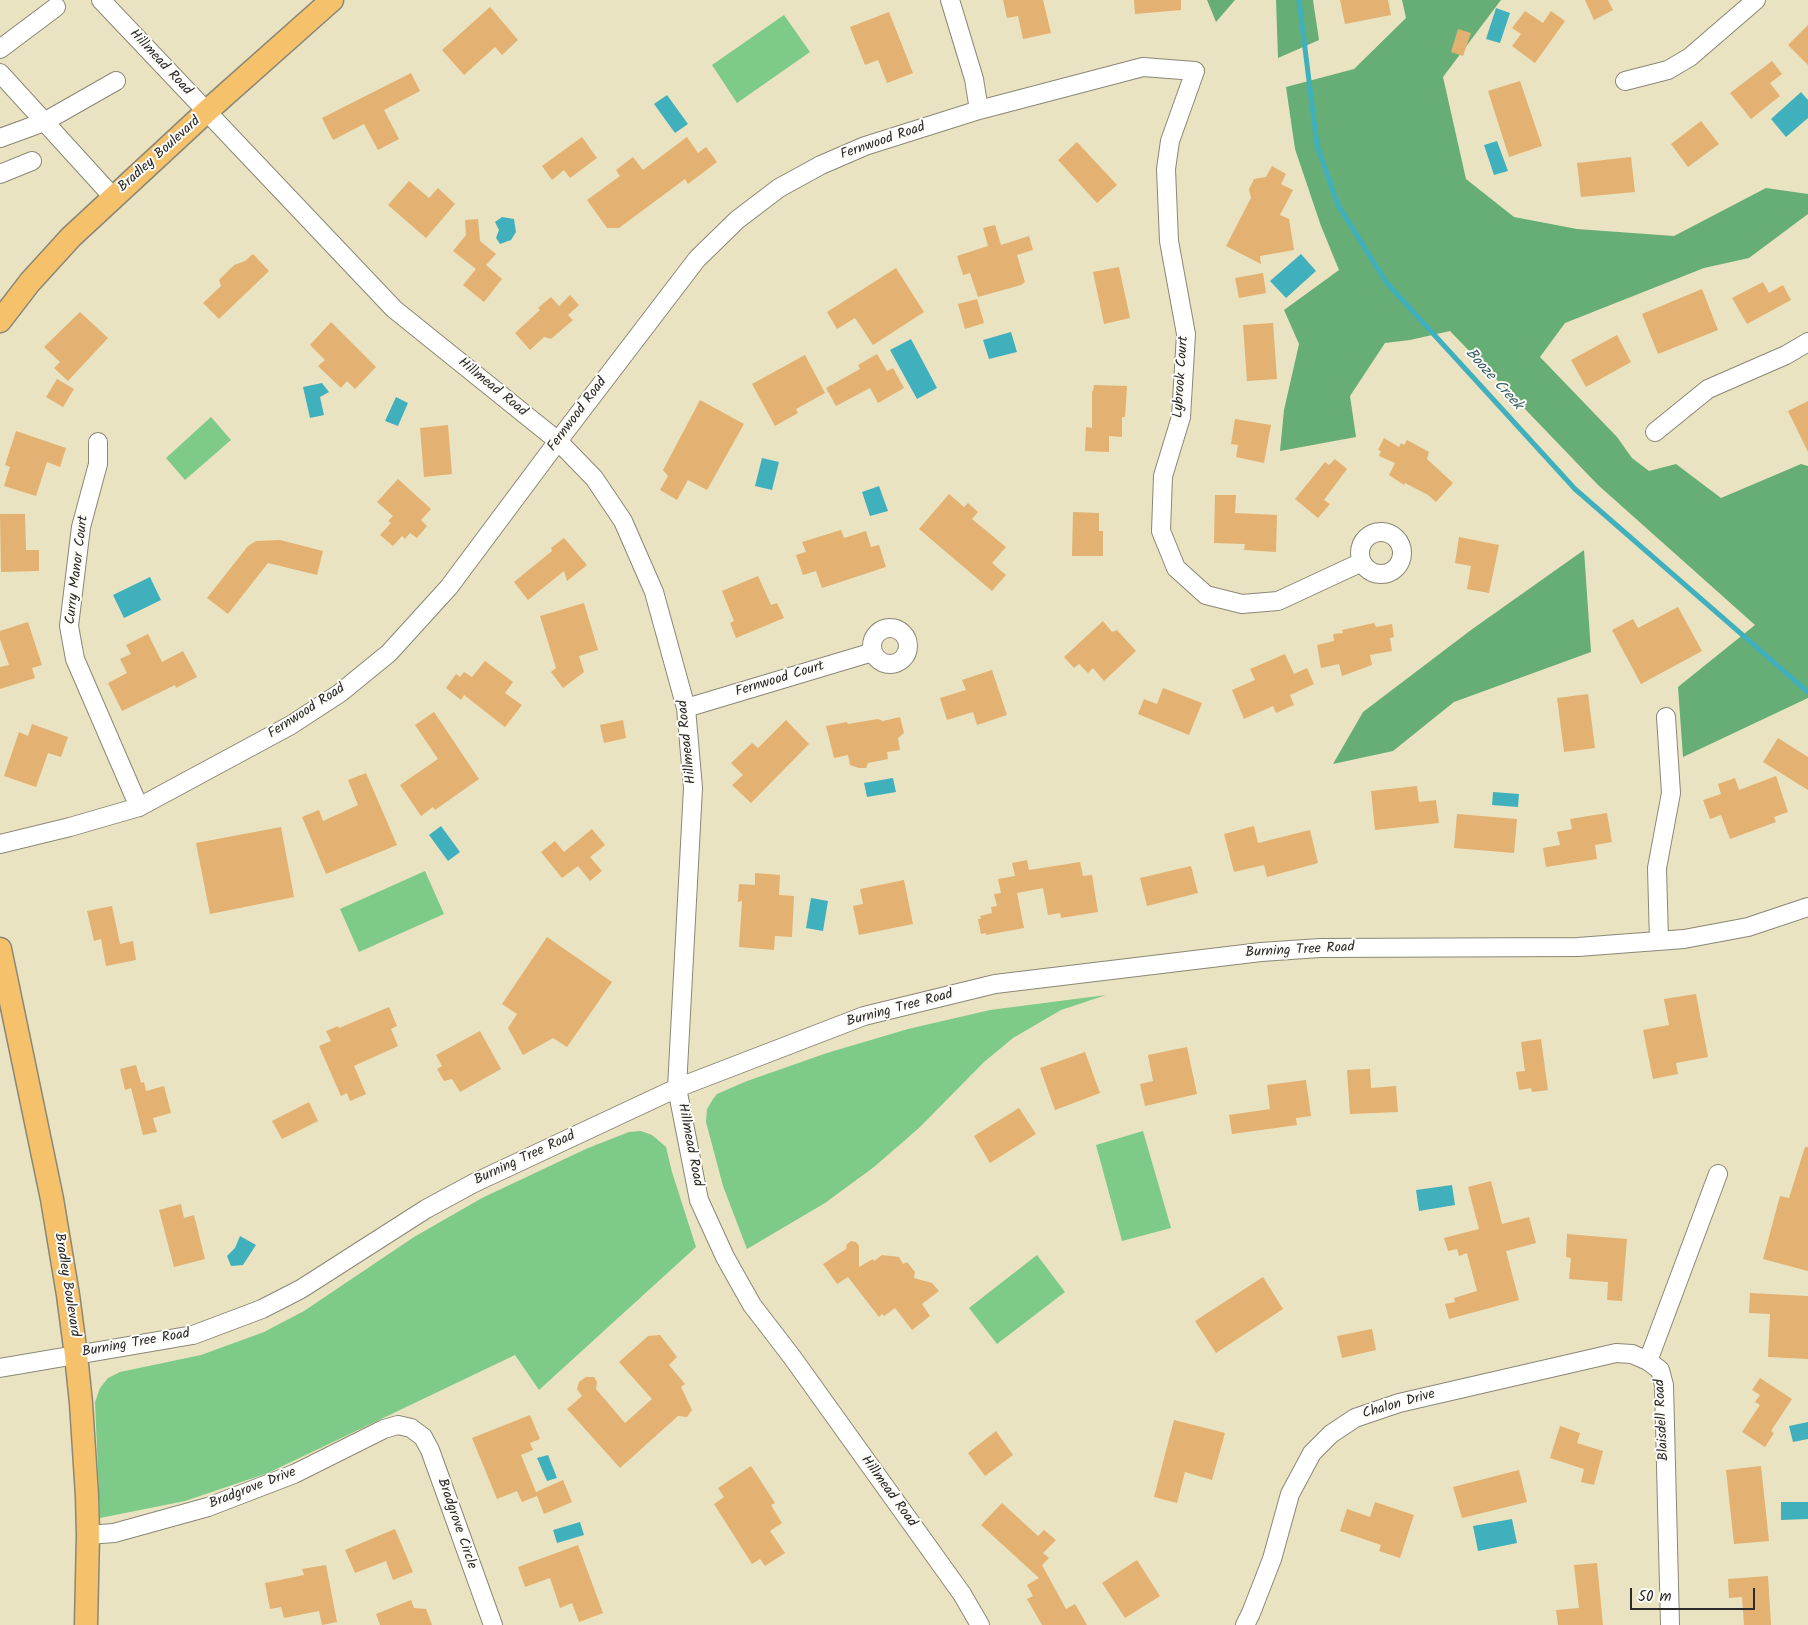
<!DOCTYPE html>
<style>
body{margin:0}
#map{position:relative;width:1808px;height:1625px;overflow:hidden;background:#eae3c1;font-family:Kalam,sans-serif}
canvas{display:block}
.scale{position:absolute;left:1630px;top:1588px;width:125px;height:22px;box-sizing:border-box;border:2px solid #2b2b2b;border-top:0;padding-left:6px;font-size:15px;line-height:18px;white-space:nowrap;color:#2b2b2b;-webkit-text-stroke:4px #fdfcf7;paint-order:stroke}
</style>
<div id="map">
<canvas width="1808" height="1625"></canvas>
<div class="scale">50 m</div>
</div>
<script>
const ctx = document.querySelector('canvas').getContext('2d');
ctx.lineJoin = 'round';
function fill(path, color) {
  ctx.fillStyle = color;
  ctx.fill(path, 'evenodd');
}
function shape(rows) {
  const path = new Path2D();
  for (const r of rows) {
    if (r.length === 3) {
      path.moveTo(r[0] + r[2], r[1]);
      path.arc(r[0], r[1], r[2], 0, 2 * Math.PI);
      continue;
    }
    path.moveTo(r[0], r[1]);
    for (let i = 2; i < r.length; i += 2) path.lineTo(r[i], r[i + 1]);
  }
  return path;
}
function trace(path, color, width, dash) {
  ctx.strokeStyle = color;
  ctx.lineWidth = width;
  ctx.lineCap = dash ? 'butt' : 'round';
  ctx.setLineDash(dash || []);
  ctx.stroke(path);
}
function label(font, color, halo, rows, align = 'center') {
  ctx.font = font + ' Kalam,sans-serif';
  ctx.lineWidth = 4;
  ctx.setLineDash([]);
  ctx.textBaseline = 'middle';
  ctx.strokeStyle = halo;
  ctx.fillStyle = color;
  for (const [text, x, y, turn = 0] of rows) {
    ctx.save();
    ctx.translate(x, y);
    ctx.rotate((+turn || 0) * Math.PI / 180);
    ctx.textAlign = isNaN(turn) ? turn : align;
    if (halo) ctx.strokeText(text, 0, 0);
    ctx.fillText(text, 0, 0);
    ctx.restore();
  }
}
fill(shape([
 [784,15,810,52,737,103,712,65],
 [211,417,231,440,185,480,166,458],
 [425,871,444,914,359,952,340,909],
 [1106,995,1061,1010,1013,1038,984,1062,919,1128,874,1167,825,1203,747,1249,723,1186,706,1122,707,1109,713,1099,717,1094,747,1081,827,1053,908,1029,990,1010],
 [641,1131,652,1135,666,1147,672,1172,696,1247,539,1390,515,1355,268,1473,185,1501,100,1518,95,1402,100,1388,108,1378,120,1372,201,1355,264,1332,304,1311,414,1237,482,1198,588,1148,629,1132],
 [1143,1131,1171,1228,1122,1241,1096,1145],
 [1037,1255,1065,1292,997,1344,969,1308]
]), '#7eca89');
fill(shape([
 [1207,0,1235,0,1216,22],
 [1276,0,1313,0,1319,40,1278,58],
 [1402,0,1501,0,1443,77,1466,179,1514,217,1577,229,1674,236,1766,188,1808,194,1808,214,1749,258,1704,268,1565,323,1540,357,1617,437,1632,458,1649,471,1676,464,1721,498,1801,464,1808,466,1808,698,1683,757,1678,687,1755,625,1598,485,1450,331,1410,340,1385,343,1350,396,1356,437,1280,451,1284,410,1299,344,1284,310,1339,270,1321,226,1295,149,1286,87,1354,69,1406,18],
 [1584,550,1591,652,1454,702,1393,751,1333,764,1363,712,1471,630]
]), '#66ae75');
fill(shape([
 [1496,8,1510,13,1500,43,1486,39],
 [1801,92,1808,100,1808,118,1786,137,1771,119],
 [667,95,688,124,675,133,654,104],
 [1497,141,1508,171,1494,175,1484,145],
 [502,217,514,219,516,232,511,240,500,244,496,238,499,230,495,222],
 [1301,254,1316,271,1286,298,1270,281],
 [1011,332,1017,352,989,359,983,340],
 [911,339,937,388,917,399,890,350],
 [322,383,329,392,320,397,324,415,310,418,303,387],
 [396,397,408,403,398,426,385,421],
 [762,458,779,462,772,490,755,486],
 [879,486,888,511,870,516,862,492],
 [150,577,161,600,124,618,113,595],
 [893,778,896,792,867,797,864,783],
 [1493,792,1519,794,1518,807,1492,805],
 [441,826,460,852,448,861,429,835],
 [811,898,828,901,823,931,806,928],
 [1452,1185,1455,1205,1419,1211,1416,1190],
 [240,1236,256,1245,243,1265,231,1266,227,1256,235,1248],
 [1808,1422,1808,1439,1793,1442,1789,1426],
 [548,1455,557,1478,547,1481,537,1458],
 [1781,1502,1808,1502,1808,1519,1781,1520],
 [1512,1519,1517,1543,1478,1551,1473,1526],
 [580,1522,584,1535,557,1543,553,1530]
]), '#41b0bd');
trace(shape([
 [1299,0,1317,145,1338,205,1386,282,1575,489,1808,692]
]), '#41b0bd', 5);
fill(shape([
 [1003,0,1043,0,1051,33,1023,39,1018,16,1007,18],
 [1134,0,1181,0,1181,10,1135,14],
 [1340,0,1388,0,1391,15,1345,24],
 [1585,0,1608,0,1613,10,1594,20],
 [490,7,518,40,502,55,495,47,464,75,442,50],
 [1525,11,1543,23,1551,11,1565,21,1535,63,1512,46,1521,34,1512,28],
 [889,12,913,73,887,83,878,60,865,65,850,27],
 [1808,25,1808,65,1788,45],
 [1458,29,1471,33,1463,56,1451,52],
 [1772,61,1782,74,1770,83,1780,96,1751,119,1730,93],
 [411,73,420,91,384,110,399,139,378,150,364,124,333,140,322,118],
 [1520,81,1542,146,1509,157,1488,91],
 [1701,121,1719,144,1688,167,1671,144],
 [582,137,597,158,570,178,564,170,552,180,542,166],
 [687,137,698,153,706,147,717,162,688,184,685,179,619,228,607,228,587,200,620,176,616,170,633,157,643,170],
 [1077,142,1117,185,1097,203,1058,160],
 [1631,157,1635,192,1581,197,1577,163],
 [1272,166,1286,174,1281,184,1293,190,1280,215,1289,219,1294,250,1260,256,1261,264,1226,246,1251,198,1249,189,1254,179,1266,177],
 [409,181,429,198,438,188,455,204,426,238,388,205],
 [478,219,480,241,496,254,486,265,502,279,484,302,463,285,476,269,453,251,466,235,465,220],
 [995,225,1001,245,1029,236,1033,250,1017,255,1025,282,1021,285,978,297,970,273,963,275,957,256,988,246,983,228],
 [253,254,269,271,219,319,203,303,221,286,219,280,234,265,245,261],
 [1119,267,1130,318,1104,324,1093,272],
 [896,268,924,312,873,345,855,318,837,329,827,312],
 [1263,273,1266,293,1239,298,1235,278],
 [1763,282,1769,293,1783,285,1791,300,1747,324,1732,298],
 [1702,289,1718,330,1658,354,1642,314],
 [570,295,579,305,568,315,573,320,551,339,544,337,530,350,515,333,540,310,538,308,551,297,559,306],
 [977,299,984,323,965,329,958,304],
 [80,312,108,338,68,381,54,368,60,362,44,347],
 [331,322,376,367,355,389,347,381,341,388,318,366,325,360,310,345],
 [1273,323,1277,379,1247,381,1243,325],
 [1617,335,1631,362,1586,387,1571,360],
 [877,354,887,371,893,368,904,388,878,403,870,388,836,406,826,388,860,369,858,365],
 [805,355,825,393,796,409,798,413,775,426,752,384],
 [57,379,74,389,63,407,46,397],
 [1094,385,1127,386,1125,417,1122,417,1122,437,1109,436,1109,452,1085,451,1086,427,1092,428,1092,391,1093,391],
 [700,400,744,424,707,490,688,480,677,500,660,490,668,476,663,470],
 [1808,401,1808,452,1788,411],
 [1235,419,1271,425,1264,463,1236,457,1238,445,1231,444],
 [448,425,452,474,424,477,420,428],
 [16,431,66,448,60,467,47,462,36,496,4,486,10,467,5,465],
 [1384,438,1399,447,1401,443,1404,445,1407,440,1429,452,1427,459,1453,483,1436,502,1428,495,1405,483,1404,485,1389,475,1395,463,1379,456,1381,451,1378,450],
 [1335,459,1347,469,1324,500,1330,504,1318,518,1295,499,1325,462,1329,465],
 [398,479,431,509,421,520,427,526,417,538,410,533,405,539,402,536,393,546,380,535,391,523,388,521,393,516,377,502],
 [949,494,964,507,968,503,978,512,972,519,1006,547,992,563,1006,575,992,591,919,529],
 [1215,495,1236,495,1235,513,1277,515,1276,552,1244,550,1245,544,1214,543],
 [1073,512,1099,513,1099,531,1103,531,1103,556,1072,556],
 [0,514,25,514,26,550,39,550,39,571,1,572],
 [841,530,844,538,866,531,871,547,879,545,886,567,822,588,816,571,803,575,796,555,806,552,802,542],
 [1459,537,1499,545,1489,593,1467,589,1471,566,1455,563],
 [564,538,587,565,567,581,564,571,528,600,514,582,552,551,551,548],
 [280,540,323,551,317,575,268,563,228,614,207,598,248,546,256,541],
 [758,576,771,605,777,603,784,618,736,638,730,623,734,621,722,591],
 [584,603,598,650,579,656,584,672,563,688,551,672,556,668,540,616],
 [1678,607,1702,651,1641,684,1612,630,1633,619,1638,628],
 [1103,621,1112,632,1117,630,1136,651,1104,681,1093,668,1088,673,1079,664,1074,668,1064,657],
 [28,622,42,665,32,668,35,678,0,689,0,667,9,665,0,639,0,631],
 [1374,623,1376,627,1392,624,1394,637,1390,638,1392,651,1370,655,1372,665,1342,676,1339,664,1321,668,1317,645,1334,641,1333,634,1343,633,1342,630],
 [148,634,162,662,183,651,197,677,176,688,175,685,122,711,108,683,127,673,120,659,131,654,126,645],
 [1285,654,1294,674,1307,668,1314,684,1290,695,1294,705,1276,713,1273,706,1244,719,1232,690,1255,680,1250,669],
 [485,661,513,682,505,693,522,705,505,727,464,695,461,700,446,688,456,674,460,677,464,672,472,677],
 [992,670,1007,715,977,725,973,712,947,720,940,698,966,690,962,680],
 [1163,688,1202,703,1189,735,1138,714,1144,699,1157,704],
 [1588,694,1595,748,1564,752,1557,698],
 [434,712,479,779,435,810,433,807,421,816,400,785,438,759,415,725],
 [900,717,904,733,898,738,900,750,887,752,888,759,868,763,866,768,859,768,850,765,848,755,834,758,826,726,847,722,848,724,878,719,883,721],
 [623,720,626,738,604,743,600,725],
 [786,720,809,744,751,803,732,785,743,775,731,763,752,743,758,748],
 [32,724,68,737,61,757,48,753,36,787,4,776,19,732,28,736],
 [1778,738,1808,757,1808,790,1763,762],
 [366,773,397,845,326,874,302,817,319,810,323,821,358,805,348,780],
 [1776,776,1788,812,1774,817,1776,822,1730,839,1721,815,1710,819,1703,800,1721,794,1718,784,1735,778,1739,790],
 [1417,786,1419,802,1436,800,1439,823,1375,830,1371,791],
 [1607,813,1612,842,1595,845,1597,859,1546,867,1543,848,1560,845,1557,832,1572,829,1570,819],
 [1457,814,1517,819,1514,853,1454,848],
 [1254,826,1258,843,1310,830,1318,863,1267,877,1264,865,1234,872,1224,834],
 [281,827,294,897,210,914,196,843],
 [592,829,605,845,590,857,602,871,590,881,578,866,562,878,541,852,555,841,564,852],
 [1027,860,1029,870,1080,862,1083,876,1092,875,1098,912,1061,918,1060,913,1048,915,1043,888,1017,893,1024,928,986,935,986,933,981,934,978,919,981,919,980,916,992,913,991,907,997,906,994,894,1001,893,998,879,1015,876,1012,863],
 [1191,866,1198,893,1147,906,1140,878],
 [755,873,780,875,779,895,794,896,792,937,775,936,774,950,739,947,742,901,738,902,739,884,755,885],
 [904,880,913,924,859,935,853,906,863,904,860,889],
 [112,906,120,944,133,941,136,960,106,966,101,939,94,941,87,911],
 [547,937,612,982,567,1047,553,1038,523,1055,508,1028,517,1014,502,1004],
 [1696,994,1708,1057,1676,1063,1678,1074,1653,1079,1643,1030,1669,1025,1664,999],
 [389,1007,397,1026,391,1029,398,1046,354,1066,366,1094,350,1101,347,1093,341,1096,319,1046,331,1041,326,1031,338,1026,339,1028],
 [480,1031,501,1069,460,1092,452,1079,444,1081,437,1069,442,1066,436,1055],
 [1541,1039,1548,1090,1532,1092,1531,1088,1519,1090,1516,1072,1525,1071,1521,1042],
 [1187,1047,1197,1094,1145,1106,1140,1084,1153,1081,1148,1055],
 [1085,1052,1100,1093,1055,1110,1040,1068],
 [136,1065,141,1083,144,1082,146,1091,164,1086,171,1113,153,1118,157,1132,143,1135,131,1088,125,1090,120,1069],
 [1370,1069,1371,1088,1396,1086,1398,1112,1350,1114,1347,1070],
 [1306,1080,1311,1116,1296,1118,1297,1125,1232,1134,1229,1115,1270,1109,1267,1085],
 [309,1102,318,1121,282,1139,272,1121],
 [1019,1108,1036,1134,990,1163,974,1136],
 [1805,1147,1808,1147,1808,1271,1763,1259,1780,1196,1789,1198],
 [1491,1181,1502,1224,1529,1217,1536,1243,1506,1251,1519,1300,1449,1319,1445,1304,1455,1302,1454,1298,1477,1291,1467,1253,1459,1256,1457,1249,1448,1251,1444,1238,1479,1229,1468,1187],
 [181,1204,184,1218,194,1215,205,1259,174,1267,159,1210],
 [1567,1234,1627,1239,1622,1301,1607,1300,1608,1282,1569,1279,1571,1258,1566,1257],
 [851,1241,856,1242,859,1246,859,1267,873,1259,874,1261,882,1255,899,1257,903,1264,907,1262,915,1272,914,1278,932,1283,939,1291,922,1304,930,1316,912,1330,895,1308,884,1316,882,1314,879,1317,848,1277,837,1284,823,1264,846,1249,847,1244],
 [1263,1277,1283,1309,1216,1353,1195,1321],
 [1750,1293,1808,1296,1808,1359,1768,1357,1770,1314,1749,1313],
 [1372,1329,1376,1350,1342,1358,1337,1336],
 [660,1335,677,1357,669,1365,685,1384,681,1387,692,1410,687,1417,678,1416,620,1468,567,1409,582,1396,577,1389,579,1382,586,1377,594,1377,597,1382,596,1389,625,1423,652,1399,619,1362,648,1336],
 [1760,1378,1792,1399,1771,1431,1774,1433,1765,1447,1742,1432,1760,1405,1755,1402,1760,1395,1752,1390],
 [530,1415,540,1439,530,1443,533,1450,521,1455,536,1492,563,1480,572,1502,544,1514,537,1496,522,1502,517,1491,497,1499,472,1438],
 [1174,1420,1225,1433,1212,1480,1185,1472,1177,1503,1154,1497],
 [1560,1426,1580,1433,1577,1443,1603,1451,1594,1485,1581,1482,1584,1469,1550,1458],
 [996,1431,1013,1455,985,1476,968,1453],
 [751,1466,775,1503,771,1505,782,1523,770,1531,785,1553,765,1566,760,1559,752,1564,714,1504,724,1497,718,1488],
 [1761,1466,1769,1541,1734,1544,1726,1470],
 [1519,1470,1527,1502,1462,1518,1453,1487],
 [1375,1502,1414,1515,1400,1558,1379,1551,1381,1545,1340,1531,1347,1509,1370,1517],
 [1002,1503,1038,1536,1044,1530,1056,1540,1043,1553,1049,1558,1042,1565,1066,1609,1075,1604,1087,1625,1042,1625,1027,1599,1033,1596,1027,1585,1039,1578,981,1525],
 [395,1529,413,1572,393,1580,386,1561,355,1573,345,1550],
 [578,1545,603,1613,579,1622,572,1603,560,1608,550,1578,525,1587,518,1567],
 [1137,1560,1160,1596,1125,1618,1102,1583],
 [1597,1563,1603,1625,1558,1625,1556,1610,1579,1608,1574,1565],
 [326,1565,337,1622,322,1625,319,1611,284,1618,281,1607,270,1609,265,1583,304,1575,302,1569],
 [1768,1576,1771,1625,1744,1625,1742,1597,1729,1598,1728,1579],
 [411,1600,414,1608,426,1609,432,1625,380,1625,376,1614]
]), '#e3b171');
const minor = shape([
 [101,0,394,309,558,441,594,478,623,521,654,592,686,708,693,788,677,1088,699,1200,725,1257,752,1305,792,1357,962,1594,980,1625],
 [950,0,974,79,979,110],
 [0,49,56,7],
 [0,73,113,197],
 [1625,81,1668,70,1690,57,1756,0],
 [0,138,44,122,116,81],
 [0,174,32,161],
 [1655,432,1708,389,1786,355,1808,342],
 [98,442,98,464,81,527,69,626,75,659,139,807],
 [1381,553,21],
 [890,646,18],
 [686,708,873,652],
 [0,844,70,827,139,807,291,725,340,693,389,653,449,587,558,441,697,259,737,220,779,188,821,165,865,146,979,110,1143,67,1195,71,1170,141,1166,169,1169,241,1186,334,1181,417,1163,476,1161,531,1176,568,1206,595,1242,604,1278,601,1362,562],
 [1659,941,1657,868,1671,793,1666,717],
 [1648,1361,1718,1174],
 [0,1368,193,1335,262,1309,301,1289,426,1209,474,1183,677,1088,864,1016,995,984,1261,952,1320,948,1578,947,1684,939,1748,927,1808,907],
 [88,1535,114,1533,208,1507,294,1474,384,1429,398,1425,411,1428,423,1437,430,1450,493,1625],
 [1245,1625,1251,1613,1272,1559,1290,1494,1312,1453,1331,1434,1355,1418,1399,1403,1616,1353,1632,1354,1648,1361,1660,1370,1664,1385,1670,1625]
]);
const major = shape([
 [0,321,30,282,71,237,206,112,332,0],
 [0,949,52,1199,68,1295,76,1355,81,1403,87,1496,88,1535,86,1625]
]);
trace(minor, '#8a8776', 20);
trace(major, '#8a8776', 25);
trace(minor, '#fff', 18);
trace(major, '#f5c16b', 22);
label('14px', '#2b2b2b', '#fdfcf7', [
 ["Hillmead Road",160,63,47],
 ["Fernwood Road",883,142,-19],
 ["Bradley Boulevard",160,155,-42],
 ["Lybrook Court",1182,377,-86],
 ["Hillmead Road",492,388,39],
 ["Fernwood Road",578,415,-53],
 ["Curry Manor Court",78,570,-83],
 ["Fernwood Court",780,680,-17],
 ["Fernwood Road",307,712,-33],
 ["Hillmead Road",688,742,-96],
 ["Burning Tree Road",1300,951,-3],
 ["Burning Tree Road",900,1009,-15],
 ["Hillmead Road",689,1145,79],
 ["Burning Tree Road",525,1159,-25],
 ["Bradley Boulevard",66,1285,81],
 ["Burning Tree Road",136,1344,-10],
 ["Chalon Drive",1399,1405,-16],
 ["Blaisdell Road",1663,1420,-93],
 ["Bradgrove Drive",253,1489,-21],
 ["Hillmead Road",888,1492,54],
 ["Bradgrove Circle",456,1524,71]
]);
label('italic 15px', '#346065', '#fdfcf7', [
 ["Booze Creek",1493,380,48]
]);
</script>
